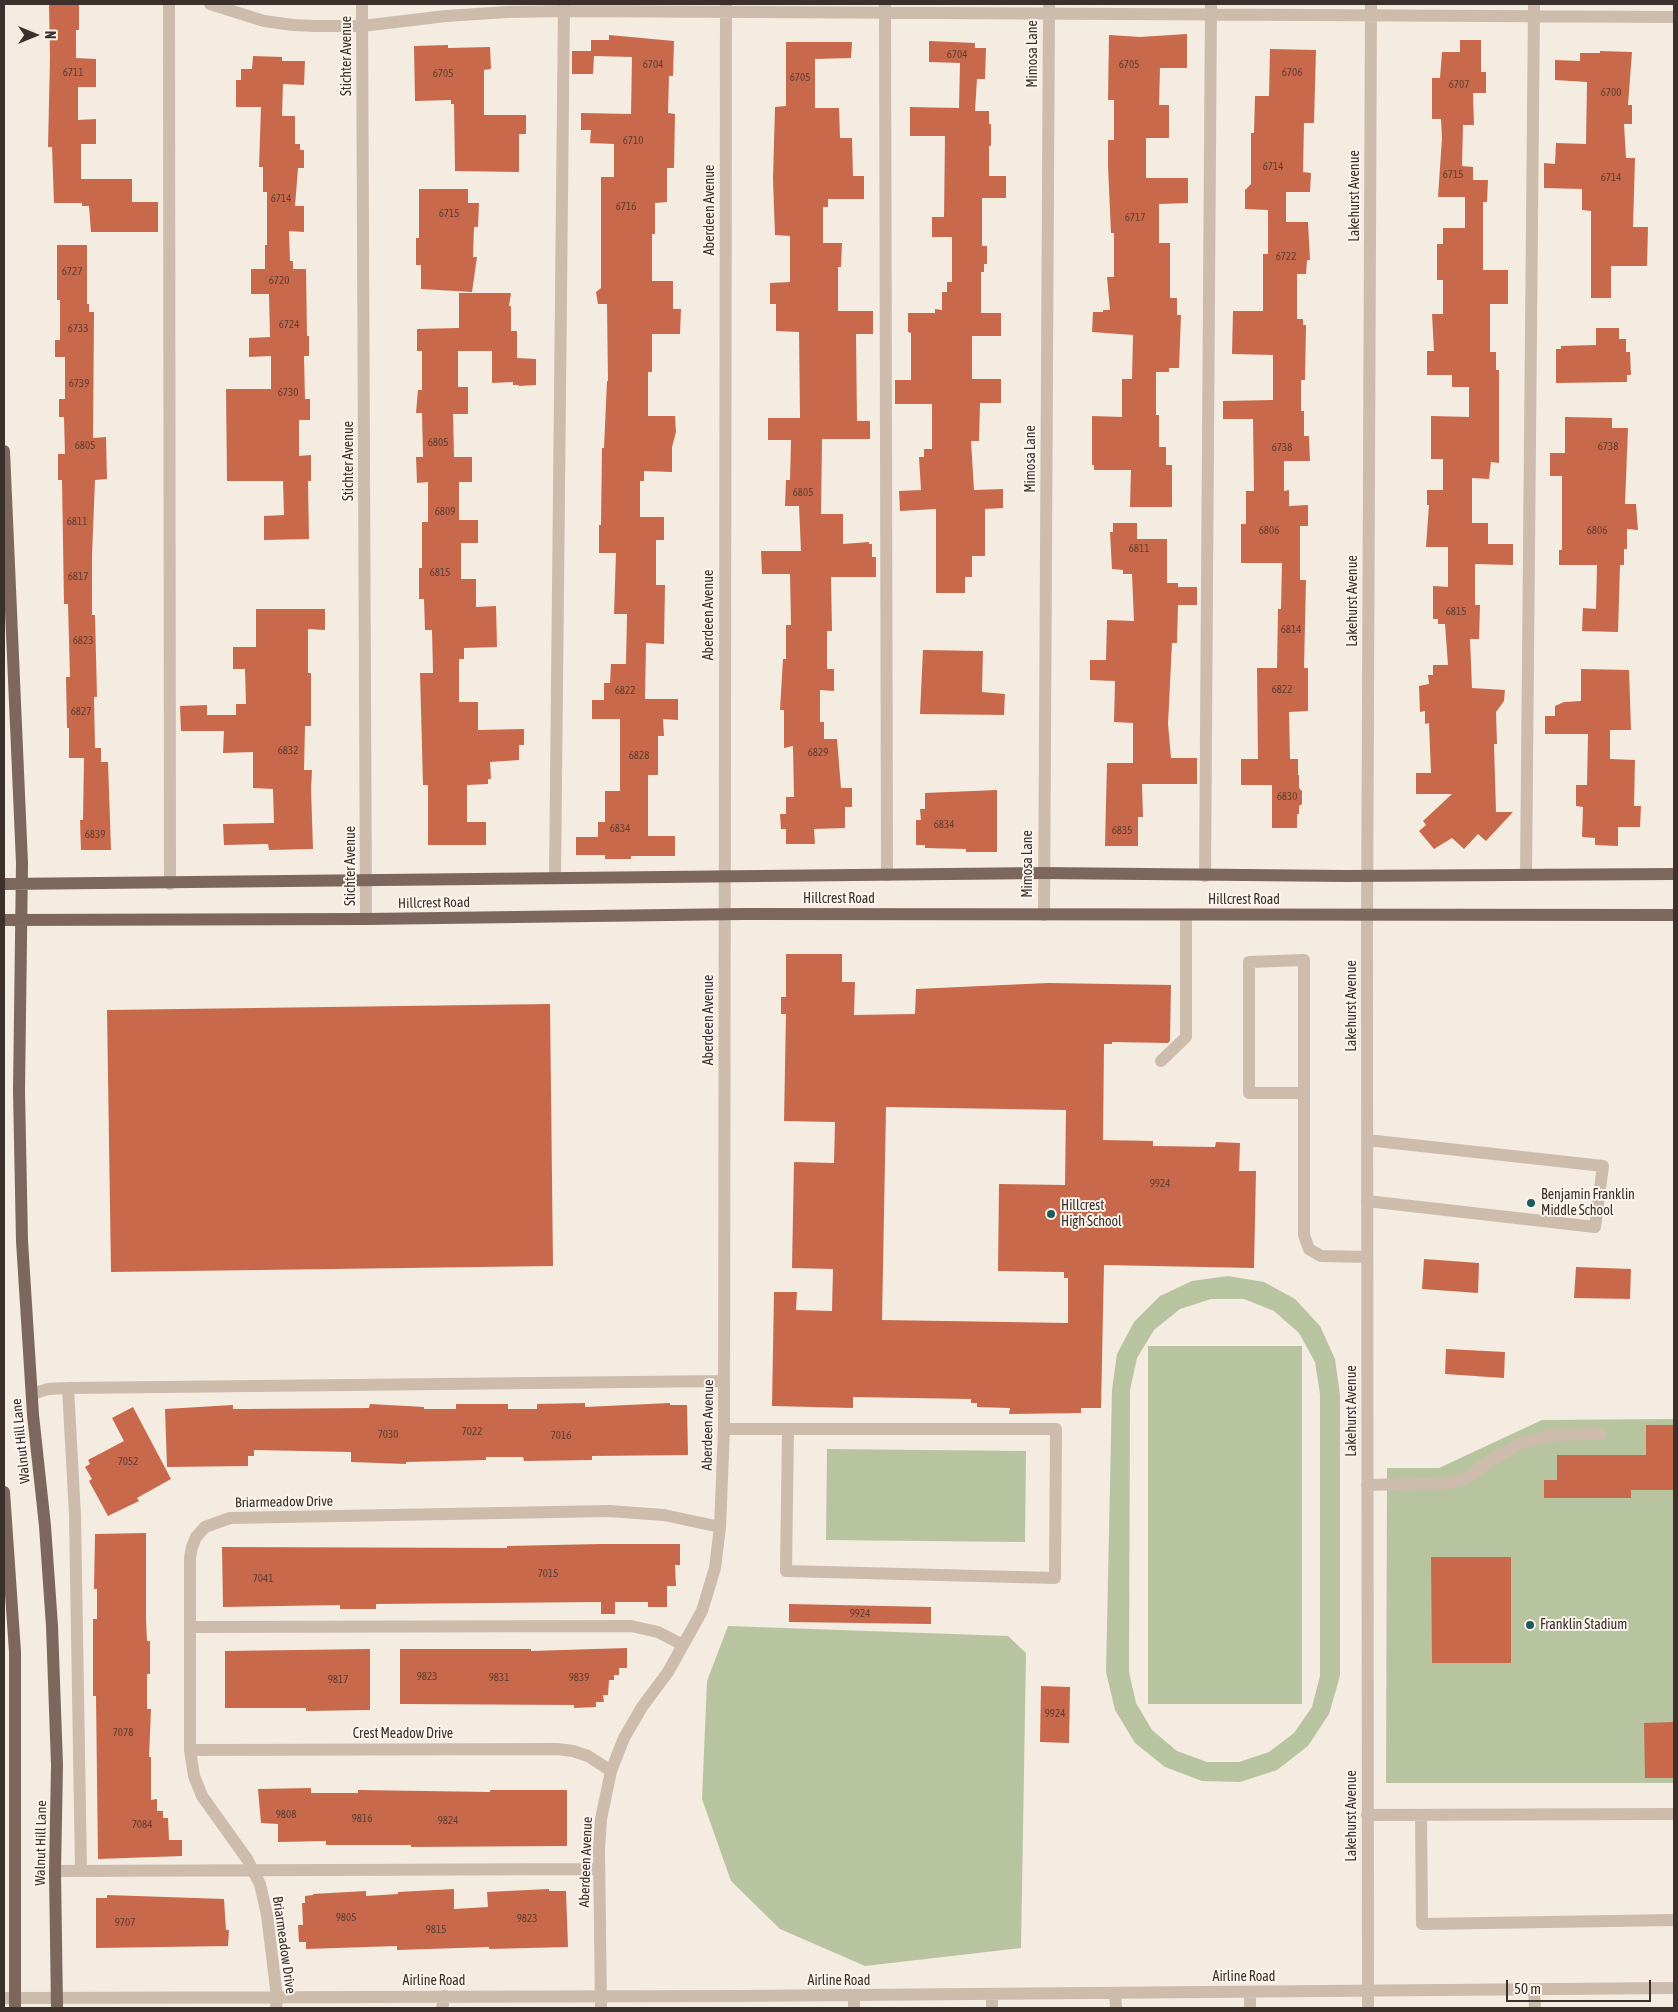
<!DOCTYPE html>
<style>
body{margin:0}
#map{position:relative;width:1678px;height:2012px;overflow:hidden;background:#f4ebe1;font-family:"Asap Condensed",sans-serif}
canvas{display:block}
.frame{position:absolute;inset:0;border:5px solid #3b302b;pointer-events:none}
.north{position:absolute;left:10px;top:10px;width:50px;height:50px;-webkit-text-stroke:4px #fbf5ee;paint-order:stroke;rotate:90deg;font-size:14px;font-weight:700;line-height:20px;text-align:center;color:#3b302b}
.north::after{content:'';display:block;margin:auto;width:18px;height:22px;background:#3b302b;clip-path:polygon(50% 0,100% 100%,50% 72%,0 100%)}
.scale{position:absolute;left:1506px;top:1980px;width:145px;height:22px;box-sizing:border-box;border:2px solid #3b302b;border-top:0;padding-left:6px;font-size:15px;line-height:18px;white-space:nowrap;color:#3b302b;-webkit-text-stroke:4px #fbf5ee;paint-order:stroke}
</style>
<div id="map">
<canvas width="1678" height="2012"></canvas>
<div class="frame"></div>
<div class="north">N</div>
<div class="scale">50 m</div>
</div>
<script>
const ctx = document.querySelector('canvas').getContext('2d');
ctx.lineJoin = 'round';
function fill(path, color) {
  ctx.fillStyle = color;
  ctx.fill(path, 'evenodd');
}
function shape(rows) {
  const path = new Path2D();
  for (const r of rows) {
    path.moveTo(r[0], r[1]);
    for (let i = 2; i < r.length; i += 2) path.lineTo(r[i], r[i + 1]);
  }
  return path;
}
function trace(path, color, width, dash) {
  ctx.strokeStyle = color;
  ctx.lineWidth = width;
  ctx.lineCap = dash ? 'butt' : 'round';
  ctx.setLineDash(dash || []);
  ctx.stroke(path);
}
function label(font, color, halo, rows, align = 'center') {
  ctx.font = font + ' "Asap Condensed",sans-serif';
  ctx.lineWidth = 4;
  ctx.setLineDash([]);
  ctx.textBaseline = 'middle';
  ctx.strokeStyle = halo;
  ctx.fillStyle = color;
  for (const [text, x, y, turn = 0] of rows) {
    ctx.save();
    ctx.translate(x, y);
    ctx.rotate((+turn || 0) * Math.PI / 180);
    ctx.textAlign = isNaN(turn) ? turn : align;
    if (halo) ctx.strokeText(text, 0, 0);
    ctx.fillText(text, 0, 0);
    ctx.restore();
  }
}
fill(shape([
 [1228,1276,1264,1282,1295,1299,1320,1326,1335,1359,1340,1395,1340,1676,1329,1714,1308,1746,1277,1770,1240,1782,1202,1781,1165,1767,1135,1743,1115,1710,1106,1672,1112,1390,1117,1354,1134,1322,1160,1296,1192,1281],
 [1211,1299,1244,1299,1274,1311,1299,1333,1315,1362,1320,1394,1320,1676,1312,1707,1294,1733,1269,1752,1239,1762,1207,1762,1177,1751,1152,1730,1136,1703,1129,1672,1130,1390,1137,1358,1154,1330,1180,1309],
 [1148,1346,1302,1346,1302,1704,1148,1704],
 [1674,1419,1674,1783,1386,1783,1387,1468,1439,1468,1542,1420],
 [827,1449,1026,1451,1025,1542,826,1540],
 [728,1626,1008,1636,1026,1653,1021,1948,865,1966,780,1929,731,1881,702,1799,707,1681]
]), '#b8c4a0');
fill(shape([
 [49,4,79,4,79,30,76,30,76,58,96,59,96,87,78,87,78,120,96,119,96,144,81,144,81,179,132,179,132,202,158,202,158,232,91,232,89,206,82,206,82,203,54,203,52,147,48,147,50,58],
 [1187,34,1187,68,1160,68,1159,105,1169,105,1169,138,1146,138,1146,178,1188,178,1188,203,1159,204,1159,243,1170,243,1170,298,1177,298,1177,315,1181,315,1179,368,1169,368,1169,372,1156,372,1156,415,1159,415,1159,447,1166,447,1166,465,1172,465,1172,507,1130,507,1131,470,1094,470,1094,465,1092,465,1092,416,1122,417,1122,379,1132,379,1133,335,1092,332,1093,312,1103,312,1103,310,1110,310,1107,277,1114,277,1114,233,1111,233,1108,166,1108,140,1114,140,1114,100,1108,100,1109,35,1140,37],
 [609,35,674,41,673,76,669,76,668,113,675,114,674,168,667,168,667,202,655,203,655,234,652,234,652,281,673,281,673,309,681,309,680,334,652,334,652,372,648,372,648,416,675,416,676,432,672,447,672,472,644,471,644,481,640,481,640,517,664,517,664,540,656,540,656,585,665,585,664,644,646,643,645,699,678,699,678,720,663,719,664,736,658,736,658,775,648,775,648,836,675,836,675,856,631,856,631,859,605,859,605,855,576,855,576,837,598,837,598,822,605,822,605,791,620,791,620,719,592,719,592,700,604,700,604,683,610,683,611,664,626,664,627,614,614,614,616,553,599,553,599,525,601,525,602,448,604,448,607,381,608,381,607,304,598,304,596,292,601,288,601,177,614,177,614,144,590,143,591,130,581,130,581,113,631,114,632,57,594,56,593,74,572,74,572,51,591,51,591,40,609,40],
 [1460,40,1481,40,1481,72,1486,72,1486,93,1473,93,1474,125,1463,125,1462,166,1473,167,1473,180,1488,180,1487,202,1483,202,1483,270,1508,270,1508,304,1490,304,1490,352,1496,352,1496,370,1499,370,1499,463,1491,462,1489,479,1472,478,1472,523,1488,523,1488,544,1513,544,1513,565,1475,564,1475,605,1480,605,1479,639,1470,639,1472,688,1505,690,1504,701,1496,712,1497,744,1494,744,1496,812,1513,812,1486,841,1478,834,1464,849,1452,838,1434,849,1419,831,1426,825,1423,821,1452,794,1416,794,1416,773,1431,773,1429,723,1425,724,1425,711,1420,712,1419,686,1429,684,1428,675,1433,675,1433,665,1448,665,1445,624,1438,624,1438,619,1433,619,1433,586,1448,587,1448,547,1426,547,1429,505,1427,505,1427,490,1443,490,1443,459,1431,459,1431,416,1469,417,1469,387,1452,387,1452,375,1427,375,1427,351,1434,351,1432,314,1443,314,1443,280,1437,280,1437,244,1443,244,1443,228,1465,228,1465,197,1438,197,1442,138,1441,119,1432,119,1432,78,1440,78,1442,52,1460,52],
 [929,41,975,43,975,48,986,48,985,79,977,79,975,111,989,111,989,124,991,124,991,146,989,146,989,176,1006,176,1006,198,982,198,982,246,987,246,987,264,984,264,984,272,981,272,981,313,1001,313,1001,336,972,336,972,379,1001,379,1001,403,980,403,979,441,971,441,974,490,1003,489,1003,508,985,509,985,556,972,556,972,577,965,577,965,593,936,593,936,509,900,511,899,491,921,490,919,457,924,457,924,449,932,449,932,404,895,404,895,380,911,380,911,333,908,332,908,313,935,313,935,309,942,310,942,292,947,292,947,282,952,282,952,237,932,237,932,217,944,217,945,136,910,136,910,107,959,108,960,63,929,62],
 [786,42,852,42,851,58,815,59,815,108,839,108,840,138,852,138,853,176,864,176,864,199,828,199,828,207,823,207,823,243,842,243,841,267,838,267,838,311,873,311,873,334,856,334,857,421,870,421,870,439,822,439,821,514,843,514,843,544,869,542,869,544,872,544,872,557,876,557,876,577,831,577,832,631,827,631,827,669,834,669,834,691,820,690,820,722,824,722,824,739,837,739,841,788,852,788,852,807,845,807,845,828,814,829,815,844,786,844,786,829,781,829,780,814,786,814,786,797,794,797,793,746,784,748,784,710,780,710,783,659,786,659,786,625,791,625,790,574,762,574,761,551,801,551,799,506,785,506,786,480,790,480,791,440,768,440,768,418,800,418,799,332,776,331,776,304,770,304,770,283,790,282,790,236,775,235,773,179,775,107,786,106],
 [448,45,448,48,490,47,491,69,484,70,484,115,526,115,526,134,519,134,519,172,455,171,454,104,451,104,451,100,415,101,414,46],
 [1270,49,1316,50,1314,123,1304,123,1303,172,1311,173,1310,192,1286,192,1286,222,1308,222,1310,260,1307,260,1306,274,1297,274,1297,319,1303,319,1303,325,1306,325,1305,380,1301,380,1301,411,1304,411,1304,436,1309,436,1310,461,1284,461,1284,491,1289,490,1289,506,1308,505,1308,526,1300,526,1300,580,1306,580,1304,668,1308,668,1308,711,1289,712,1290,759,1298,759,1298,775,1299,775,1299,788,1302,791,1302,804,1299,806,1299,814,1297,814,1297,828,1272,828,1272,785,1241,785,1241,759,1258,759,1257,668,1277,668,1278,609,1281,609,1282,563,1241,563,1241,524,1246,524,1246,491,1254,491,1253,419,1223,419,1223,401,1273,400,1273,355,1232,354,1233,311,1263,311,1263,254,1268,254,1268,210,1245,209,1245,190,1251,184,1251,133,1254,133,1255,96,1269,96],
 [1600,51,1632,52,1628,105,1632,105,1632,124,1624,124,1626,158,1635,158,1633,227,1648,227,1647,266,1611,266,1611,298,1591,298,1591,211,1582,210,1582,189,1544,188,1544,163,1555,164,1556,143,1586,144,1587,82,1555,80,1555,60,1580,61,1580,53,1600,53],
 [253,56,282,57,282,61,305,61,304,85,283,84,282,116,295,116,295,144,300,144,300,150,304,150,304,168,298,168,295,206,304,206,304,232,289,231,290,261,293,261,293,269,306,269,307,336,309,336,309,356,304,356,305,399,310,399,310,420,299,420,299,456,311,455,311,481,308,481,309,539,264,540,264,516,284,515,283,481,227,481,226,389,271,389,271,356,249,357,249,338,270,337,269,294,251,294,251,269,265,269,265,245,267,245,267,192,263,192,263,167,259,167,261,107,236,107,236,80,241,80,241,69,252,69],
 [419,189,468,189,468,203,479,203,478,227,474,227,473,257,477,257,472,292,421,289,421,265,416,265,416,238,419,238],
 [57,245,87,245,87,304,89,304,89,312,94,312,93,438,106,437,107,479,95,480,92,555,92,615,95,615,97,697,94,697,95,748,101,748,101,762,108,762,111,850,81,850,80,820,83,820,84,758,69,758,69,728,67,728,66,677,70,677,68,604,64,604,62,480,58,480,58,454,65,454,64,417,59,417,59,399,65,399,65,357,55,357,55,340,60,340,60,300,57,300],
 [459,293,511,293,509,306,511,306,511,331,517,331,517,358,536,359,536,385,519,386,518,385,513,385,513,382,492,383,492,351,458,351,458,387,468,387,468,414,453,414,454,457,472,457,472,482,459,482,459,520,478,520,478,543,461,543,461,579,476,579,476,607,496,606,497,647,464,648,464,659,459,659,459,702,478,702,478,730,524,729,524,745,519,745,519,760,490,762,491,779,488,779,488,784,467,785,467,822,486,822,486,845,428,845,428,785,423,785,420,673,433,673,432,630,425,630,424,599,419,599,419,568,422,568,422,522,428,522,428,482,417,483,416,457,423,457,422,413,416,413,418,390,422,390,422,351,417,351,417,329,459,328],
 [1596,328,1619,328,1619,339,1626,339,1626,352,1630,352,1631,375,1627,375,1627,382,1556,383,1556,349,1561,349,1561,346,1596,345],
 [1565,417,1612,418,1612,428,1628,428,1625,504,1636,504,1638,530,1627,529,1627,549,1624,549,1624,565,1620,565,1618,632,1582,631,1583,608,1596,609,1597,565,1559,565,1559,550,1562,550,1562,476,1550,476,1550,453,1565,453],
 [1113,523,1137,523,1137,539,1167,539,1167,583,1178,583,1178,587,1197,587,1197,605,1178,605,1177,643,1172,643,1168,724,1171,758,1197,758,1197,784,1142,784,1143,817,1138,817,1138,846,1105,846,1107,763,1133,763,1133,723,1114,722,1115,681,1090,680,1090,660,1106,660,1107,620,1134,621,1132,574,1123,574,1123,570,1112,569,1110,532,1113,532],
 [256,609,325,609,325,630,308,629,308,673,311,673,311,726,305,726,304,770,312,770,311,789,313,849,269,850,268,844,224,845,223,824,274,823,273,789,253,788,253,752,223,753,224,731,181,731,180,706,207,705,207,715,236,715,236,704,246,704,245,669,233,669,233,647,256,647],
 [923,650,983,651,982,692,1005,694,1004,715,920,714],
 [1581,669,1629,670,1631,730,1610,730,1610,759,1635,760,1634,806,1641,806,1640,827,1618,827,1618,846,1595,845,1595,838,1582,837,1583,807,1576,806,1576,785,1587,785,1588,734,1545,734,1545,716,1555,716,1555,706,1564,702,1581,701],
 [997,790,997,852,966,852,966,849,925,848,925,845,916,845,916,820,921,820,920,809,925,809,925,793],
 [786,954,842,954,842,982,855,982,854,1015,915,1014,916,989,1048,983,1171,985,1170,1041,1168,1043,1112,1042,1112,1044,1104,1044,1103,1140,1153,1141,1153,1146,1215,1147,1216,1142,1240,1143,1239,1171,1256,1171,1254,1268,1104,1265,1101,1408,1081,1408,1081,1413,1009,1414,1010,1408,977,1407,977,1403,971,1403,971,1399,853,1397,853,1408,772,1406,774,1292,797,1292,796,1310,832,1311,833,1269,792,1268,794,1162,834,1163,835,1122,784,1121,786,1014,781,1014,781,997,786,997],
 [886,1107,1066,1110,1065,1185,999,1184,998,1271,1064,1272,1064,1278,1068,1278,1068,1323,882,1320],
 [550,1004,553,1266,111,1272,107,1010],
 [1424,1259,1479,1263,1478,1293,1422,1289],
 [1576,1267,1631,1269,1630,1299,1574,1298],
 [1446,1349,1505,1352,1504,1378,1445,1374],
 [585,1403,585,1407,670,1403,670,1405,687,1405,688,1455,592,1456,592,1460,524,1461,523,1457,486,1457,486,1460,406,1462,406,1464,351,1462,351,1452,254,1450,254,1456,248,1456,248,1466,167,1467,165,1409,233,1405,233,1409,247,1409,369,1408,370,1404,424,1407,424,1409,456,1409,456,1404,508,1404,508,1409,537,1409,537,1404],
 [133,1407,171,1479,137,1498,139,1501,108,1516,89,1481,92,1479,85,1467,90,1464,88,1460,124,1441,112,1418],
 [1646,1425,1674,1425,1674,1490,1631,1490,1631,1498,1544,1498,1544,1480,1557,1480,1557,1455,1646,1455],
 [146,1533,146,1619,147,1641,150,1641,150,1674,147,1674,147,1709,151,1709,149,1757,151,1757,151,1800,157,1799,157,1811,163,1811,163,1818,168,1818,169,1840,182,1840,182,1856,98,1859,96,1696,93,1696,93,1619,97,1619,97,1589,94,1589,95,1534],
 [601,1544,680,1544,680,1565,675,1565,676,1586,667,1586,667,1607,648,1607,648,1602,615,1602,615,1614,601,1614,601,1602,376,1604,376,1609,340,1609,340,1605,223,1607,222,1547,507,1548,507,1546],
 [1431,1557,1511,1557,1511,1663,1432,1663],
 [789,1604,931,1607,931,1624,789,1622],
 [627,1648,627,1668,619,1668,619,1675,614,1675,614,1680,609,1680,608,1695,603,1695,604,1702,596,1702,596,1707,574,1708,574,1705,400,1704,400,1649,531,1649,531,1651],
 [370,1649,370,1710,306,1711,306,1708,225,1708,225,1651],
 [1041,1686,1070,1687,1069,1743,1040,1742],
 [1674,1722,1674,1778,1645,1778,1644,1723],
 [311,1788,311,1793,358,1793,358,1790,490,1792,490,1790,567,1790,567,1846,411,1847,411,1845,326,1845,326,1841,278,1842,278,1824,261,1823,258,1789],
 [454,1889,454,1909,488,1907,487,1892,549,1889,549,1891,566,1891,568,1947,489,1949,489,1947,397,1950,397,1946,306,1949,306,1942,299,1942,298,1925,303,1925,302,1903,305,1903,305,1896,313,1895,313,1894,366,1891,366,1896,398,1894,398,1892],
 [107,1895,224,1899,226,1930,229,1930,228,1946,96,1948,96,1898,107,1898]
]), '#c8694b');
trace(shape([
 [169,4,170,884],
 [210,4,264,21,293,25,315,26,362,26,446,16,507,12,564,11,1674,17],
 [362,4,366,919],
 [885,5,887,875],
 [1526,875,1534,4],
 [1205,876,1211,4],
 [555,878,564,4],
 [1044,915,1049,4],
 [1161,1061,1186,1037,1186,915],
 [1304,1093,1249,1093,1249,962,1304,960,1304,1235,1309,1249,1321,1256,1367,1257],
 [1367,1140,1603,1166,1595,1227,1367,1201],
 [68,1388,75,1515,81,1870],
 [32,1394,48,1389,68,1388,724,1381],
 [724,1429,1056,1429,1055,1578,786,1571,788,1429],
 [1367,1485,1449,1483,1465,1479,1491,1460,1521,1443,1549,1435,1600,1434],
 [190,1627,631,1626,658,1632,683,1645],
 [190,1750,557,1749,573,1751,588,1756,611,1771],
 [1367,1815,1674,1814],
 [1421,1815,1422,1924,1674,1920],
 [55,1871,599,1869],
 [1534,1989,1535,2008],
 [1115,1993,1116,2008],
 [4,1998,737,1996,1674,1988],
 [276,2008,277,1997,267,1915,260,1884,247,1859,202,1796,194,1776,190,1750,190,1558,192,1547,196,1537,205,1527,230,1518,609,1511,664,1515,720,1527],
 [442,2008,445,1996],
 [601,2008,599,1849,601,1819,611,1771,624,1738,642,1707,668,1672,702,1611,715,1568,720,1527,724,1429,726,4],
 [854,2008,854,1995],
 [992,2008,992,1994],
 [1250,2008,1250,1992],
 [1368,2008,1367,931,1371,4]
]), '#cdbbac', 12);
trace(shape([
 [4,451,22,863,19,1091,22,1241,33,1415,45,1526,52,1626,57,1765,55,1871,57,2008],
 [4,884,1043,873,1346,876,1674,874],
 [4,920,366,919,743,914,1674,915],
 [4,1492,15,1652,15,2008]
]), '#7d675c', 12);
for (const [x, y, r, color] of [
 [1531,1203,5,"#1f5a5e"],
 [1051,1214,5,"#1f5a5e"],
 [1530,1625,5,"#1f5a5e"]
]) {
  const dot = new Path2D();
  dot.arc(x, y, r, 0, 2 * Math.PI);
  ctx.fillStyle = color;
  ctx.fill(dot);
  trace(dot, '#fbf5ee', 2);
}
label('11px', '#5e3e33', null, [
 ["6704",957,55],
 ["6704",653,65],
 ["6705",1129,65],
 ["6711",73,73],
 ["6706",1292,73],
 ["6705",443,74],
 ["6705",800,78],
 ["6707",1459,85],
 ["6700",1611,93],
 ["6710",633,141],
 ["6714",1273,167],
 ["6715",1453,175],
 ["6714",1611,178],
 ["6714",281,199],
 ["6716",626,207],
 ["6715",449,214],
 ["6717",1135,218],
 ["6722",1286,257],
 ["6727",72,272],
 ["6720",279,281],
 ["6724",289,325],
 ["6733",78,329],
 ["6739",79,384],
 ["6730",288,393],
 ["6805",438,443],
 ["6805",85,446],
 ["6738",1608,447],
 ["6738",1282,448],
 ["6805",803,493],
 ["6809",445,512],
 ["6811",77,522],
 ["6806",1269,531],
 ["6806",1597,531],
 ["6811",1139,549],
 ["6815",440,573],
 ["6817",78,577],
 ["6815",1456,612],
 ["6814",1291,630],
 ["6823",83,641],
 ["6822",1282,690],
 ["6822",625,691],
 ["6827",81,712],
 ["6832",288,751],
 ["6829",818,753],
 ["6828",639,756],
 ["6830",1287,797],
 ["6834",944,825],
 ["6834",620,829],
 ["6835",1122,831],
 ["6839",95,835],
 ["9924",1160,1184],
 ["7022",472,1432],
 ["7030",388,1435],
 ["7016",561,1436],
 ["7052",128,1462],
 ["7015",548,1574],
 ["7041",263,1579],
 ["9924",860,1614],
 ["9823",427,1677],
 ["9831",499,1678],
 ["9839",579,1678],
 ["9817",338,1680],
 ["9924",1055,1714],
 ["7078",123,1733],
 ["9808",286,1815],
 ["9816",362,1819],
 ["9824",448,1821],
 ["7084",142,1825],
 ["9805",346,1918],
 ["9823",527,1919],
 ["9707",125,1923],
 ["9815",436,1930]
]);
label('14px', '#3b302b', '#fbf5ee', [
 ["Mimosa Lane",1033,54,-90],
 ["Stichter Avenue",347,56,-90],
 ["Lakehurst Avenue",1355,196,-90],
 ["Aberdeen Avenue",710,210,-90],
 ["Mimosa Lane",1031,459,-90],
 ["Stichter Avenue",349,461,-90],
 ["Lakehurst Avenue",1353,601,-90],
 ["Aberdeen Avenue",709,615,-90],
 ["Mimosa Lane",1028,864,-90],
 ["Stichter Avenue",351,866,-90],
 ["Hillcrest Road",839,899],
 ["Hillcrest Road",1244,900],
 ["Hillcrest Road",434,903,-1],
 ["Lakehurst Avenue",1352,1006,-90],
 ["Aberdeen Avenue",709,1020,-90],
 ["Lakehurst Avenue",1352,1411,-90],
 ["Aberdeen Avenue",708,1425,-89],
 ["Walnut Hill Lane",21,1441,-96],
 ["Briarmeadow Drive",284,1502,-1],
 ["Crest Meadow Drive",403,1734],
 ["Lakehurst Avenue",1352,1816,-90],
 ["Walnut Hill Lane",41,1843,-89],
 ["Aberdeen Avenue",586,1862,-88],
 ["Briarmeadow Drive",284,1945,82],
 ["Airline Road",1244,1977],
 ["Airline Road",434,1981],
 ["Airline Road",839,1981]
]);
label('14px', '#3b302b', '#fbf5ee', [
 ["Benjamin Franklin",1541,1195],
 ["Middle School",1541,1211],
 ["Hillcrest",1061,1206],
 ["High School",1061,1222],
 ["Franklin Stadium",1540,1625]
], 'left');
</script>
